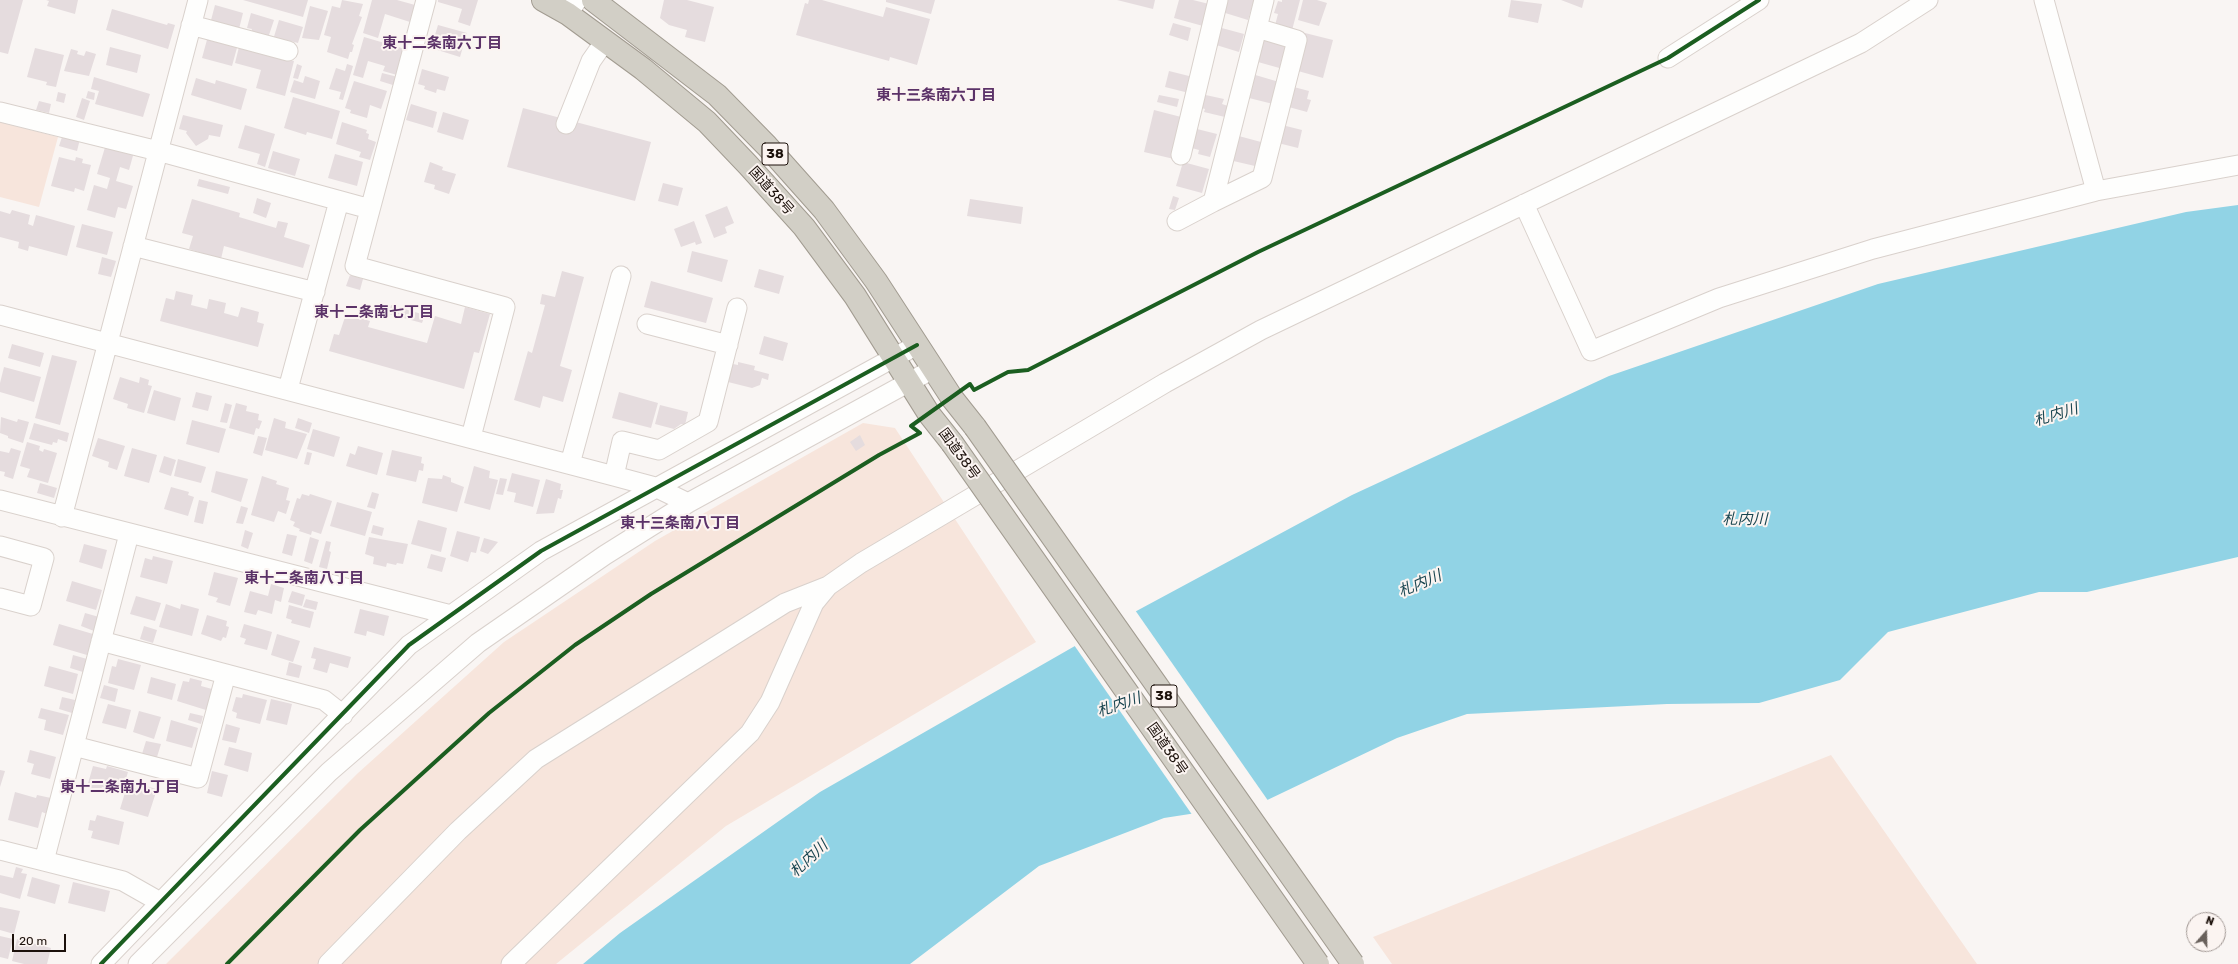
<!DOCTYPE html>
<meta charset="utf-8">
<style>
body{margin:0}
#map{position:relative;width:2238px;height:964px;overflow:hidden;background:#f9f5f3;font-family:Rubik,sans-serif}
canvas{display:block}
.north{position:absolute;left:2186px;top:912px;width:40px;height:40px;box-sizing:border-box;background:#fbf4f1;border:1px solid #a29995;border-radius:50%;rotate:20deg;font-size:11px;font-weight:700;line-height:16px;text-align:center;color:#1c110b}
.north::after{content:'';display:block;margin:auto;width:14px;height:18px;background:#69615c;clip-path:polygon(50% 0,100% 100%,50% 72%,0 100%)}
.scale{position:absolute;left:12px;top:934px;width:54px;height:18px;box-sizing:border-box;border:2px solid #1c110b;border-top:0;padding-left:5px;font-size:12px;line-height:14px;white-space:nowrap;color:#1c110b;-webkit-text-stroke:3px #fbf4f1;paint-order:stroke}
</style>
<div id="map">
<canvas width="2238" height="964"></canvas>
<div class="north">N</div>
<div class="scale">20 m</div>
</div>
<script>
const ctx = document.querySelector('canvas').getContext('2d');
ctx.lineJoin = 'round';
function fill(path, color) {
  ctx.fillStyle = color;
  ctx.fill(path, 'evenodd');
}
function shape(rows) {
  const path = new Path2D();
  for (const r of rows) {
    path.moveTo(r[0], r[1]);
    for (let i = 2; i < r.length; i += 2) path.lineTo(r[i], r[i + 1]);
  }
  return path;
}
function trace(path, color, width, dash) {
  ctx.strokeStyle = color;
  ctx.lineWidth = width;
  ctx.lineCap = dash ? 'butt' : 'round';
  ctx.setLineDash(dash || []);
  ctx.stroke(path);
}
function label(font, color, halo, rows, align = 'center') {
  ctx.font = font + ' Rubik,"Noto Sans JP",sans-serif';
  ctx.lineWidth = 4;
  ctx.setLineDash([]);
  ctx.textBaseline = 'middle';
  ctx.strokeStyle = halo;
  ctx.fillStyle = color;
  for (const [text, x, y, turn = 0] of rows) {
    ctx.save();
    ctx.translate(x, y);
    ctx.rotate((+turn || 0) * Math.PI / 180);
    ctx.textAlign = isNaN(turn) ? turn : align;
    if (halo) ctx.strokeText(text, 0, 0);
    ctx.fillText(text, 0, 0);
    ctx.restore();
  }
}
fill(shape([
 [0,122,58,137,39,207,0,197],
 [863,423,895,428,1036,642,726,826,556,964,166,964,358,773,504,642,655,541],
 [1831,755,1977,964,1392,964,1373,937]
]), '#f7e5dc');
fill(shape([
 [2238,205,2238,557,2087,592,2039,592,1888,632,1840,680,1759,703,1667,704,1467,714,1397,738,1261,803,1164,818,1039,866,910,964,583,964,620,933,820,792,1129,615,1352,495,1609,376,1878,284,2186,212]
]), '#91d3e5');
fill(shape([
 [1135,610,1269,802,1262,805,1193,816,1074,645]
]), '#f9f5f3');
fill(shape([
 [0,0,23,0,8,54,0,52],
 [46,0,78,0,75,14,47,6,49,1],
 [243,0,308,0,303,17],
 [342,0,363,4,359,16,362,17,352,44,354,45,352,52,350,52,348,59,327,52,331,37,324,35,332,6,340,8],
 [372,0,397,0,415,5,410,22,385,14,378,38,363,33],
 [438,0,478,0,470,26,458,22,462,9,438,2],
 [664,0,687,0,714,7,705,42,685,37,687,30,669,25,660,18],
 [809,0,822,0,883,17,886,7,930,19,917,65,890,57,889,61,796,35,805,3,808,4],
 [886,0,935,0,931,14,886,2],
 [1117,0,1155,0,1153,9],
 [1179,0,1193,0,1209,4,1203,26,1174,18],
 [1225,0,1254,0,1248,20,1222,12],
 [1282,0,1300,0,1291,34,1274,29,1278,14,1274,13,1278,1,1282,2],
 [1303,0,1317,0,1327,3,1319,26,1298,20],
 [1511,0,1542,4,1538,23,1508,17],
 [1561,0,1584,0,1582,8],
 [215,5,243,13,238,33,210,24],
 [310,6,328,11,319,40,302,38],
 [112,9,167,25,168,23,175,25,168,49,106,30],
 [251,13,274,20,267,41,250,36,252,29,247,28],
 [279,20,303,27,298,43,282,39,281,42,273,40],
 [1173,23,1191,28,1188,41,1169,35],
 [438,25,467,33,460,57,431,48],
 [1218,27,1244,34,1239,52,1213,44],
 [1305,33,1333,40,1323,78,1298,71,1299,55],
 [208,36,238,44,232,66,202,58],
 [364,37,405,49,397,75,383,71,385,66,368,61,363,78,353,75],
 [1264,39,1288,45,1283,69,1258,62],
 [110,47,141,55,137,73,106,65],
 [239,47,294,61,285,96,256,88,261,70,235,63],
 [35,48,64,55,56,87,46,85,47,82,27,77],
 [71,49,78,51,77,54,84,56,86,51,96,54,89,76,64,71],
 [297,64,302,66,298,79,293,78],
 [347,64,353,66,343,100,339,99,341,92,329,89,336,68,345,71],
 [422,69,449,77,445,91,437,89,436,93,424,89,425,86,418,84],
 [1169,71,1193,77,1189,93,1165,87],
 [382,73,398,77,396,86,380,81],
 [1252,74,1279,82,1273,104,1245,97],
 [305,76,320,81,315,99,290,92,294,80,303,83],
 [94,77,150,94,143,117,95,104,99,91,91,89],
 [196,78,215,84,216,80,247,89,241,110,191,95],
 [354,81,387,91,381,109,370,105,367,118,350,113,351,110,345,108],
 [1290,86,1309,91,1307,99,1311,100,1307,112,1285,106],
 [88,91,95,93,94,100,86,98],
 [58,92,66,94,64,103,56,101],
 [1201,94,1224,99,1222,104,1228,106,1225,117,1204,112,1205,109,1198,107],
 [1159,95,1179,99,1177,107,1157,102],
 [293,97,340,111,332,139,307,132,306,135,284,128],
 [82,98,90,101,84,120,76,117],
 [39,101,51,104,49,113,36,110],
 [411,104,437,112,433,128,406,120],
 [523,108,651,142,635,201,507,167],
 [1154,110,1185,118,1174,159,1144,152],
 [443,112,469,120,463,140,437,132],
 [183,115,223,125,220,137,209,135,208,139,196,146,186,133,187,131,179,129],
 [342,122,367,130,366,133,369,134,368,139,376,142,370,160,359,157,361,152,336,144],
 [1278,124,1302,130,1298,148,1274,142],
 [245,125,275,134,265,167,257,164,260,154,238,148],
 [1193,128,1217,134,1210,157,1198,154,1199,150,1188,147],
 [63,134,80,139,77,151,59,146],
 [1235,135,1261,142,1255,166,1229,160],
 [106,144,134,152,129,170,120,167,116,181,133,186,126,209,118,207,115,218,87,210,94,185,107,189,110,178,97,174],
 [273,151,300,159,295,176,268,168],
 [335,154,363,162,357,186,328,178],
 [59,157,75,161,76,157,83,159,82,163,91,165,84,191,75,188,74,192,51,186],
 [430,162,443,167,442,170,456,174,449,194,434,189,435,185,424,182],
 [1183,162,1209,169,1202,193,1176,186],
 [199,179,230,187,228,194,197,186],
 [663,183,683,188,678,206,658,201],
 [1173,196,1179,198,1175,210,1169,209],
 [257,198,271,203,266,218,253,213],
 [192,199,240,213,239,217,276,228,278,221,288,223,284,237,310,245,303,268,224,246,221,259,189,249,193,236,182,233],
 [970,199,1023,207,1021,224,967,216],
 [727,206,734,223,725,227,727,233,714,238,705,215],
 [12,210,30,215,28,224,33,226,36,215,75,226,67,256,29,246,28,251,18,248,19,242,0,237,0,211,10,214],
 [694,221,702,243,696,245,695,242,681,247,674,229],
 [82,224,113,232,107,255,76,247],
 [692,251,728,260,722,282,687,272],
 [102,257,116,261,111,277,98,274],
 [759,269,784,276,779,294,754,287],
 [562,271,584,277,560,366,572,370,563,402,543,396,540,408,514,400,528,351,532,353,545,305,540,304,542,294,555,297],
 [350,275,363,279,360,290,346,286],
 [651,281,713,298,706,323,644,307],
 [176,291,193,295,191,305,207,309,209,299,226,303,224,313,238,317,241,307,259,312,257,322,264,324,258,347,160,321,166,298,174,300],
 [391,305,425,315,422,323,389,314],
 [465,307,490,314,479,353,474,352,464,389,329,351,334,334,339,335,346,314,370,321,368,327,427,343,435,316,461,324],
 [764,336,788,343,783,361,759,354],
 [12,344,44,353,40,367,8,358],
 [52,355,77,361,60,425,35,418],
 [738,362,755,366,754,370,769,374,768,380,762,378,760,385,752,388,728,382,733,364,738,365],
 [4,367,41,377,34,402,0,392,0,383],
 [120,377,139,383,140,377,149,380,148,385,152,386,144,413,127,408,128,404,113,399],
 [154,390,181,398,175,421,147,413],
 [196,392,212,396,208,411,192,407],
 [619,392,658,403,651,428,612,418],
 [225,403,232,405,227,423,220,422],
 [236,403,247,406,246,411,259,414,258,420,262,421,259,429,256,428,254,435,229,428],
 [660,405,688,412,685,425,681,424,674,429,655,424],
 [1,417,17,422,18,419,29,422,23,443,8,438,8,436,0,433],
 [274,418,286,422,285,428,307,434,297,459,265,450],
 [298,418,312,423,309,433,295,428],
 [192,420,226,429,219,453,186,444],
 [34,423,69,433,67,442,58,439,57,443,53,442,52,445,29,439],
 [313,429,340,437,334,457,307,449],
 [860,435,865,445,856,451,850,442],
 [258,436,267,438,262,456,253,453],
 [98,438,125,446,117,470,108,467,109,462,92,456],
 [27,442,40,446,39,450,43,452,44,449,57,453,48,483,27,477,30,469,20,466],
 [358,446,383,453,377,475,346,466,350,453,355,455],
 [11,448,21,451,13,479,4,476,5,472,0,471,0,451,9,453],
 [132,448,157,455,149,483,124,476],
 [392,450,422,457,421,463,424,464,423,471,419,470,416,482,386,475],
 [307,452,312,453,309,465,304,464],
 [164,456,176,460,171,476,159,472],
 [178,459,206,467,201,483,174,476],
 [474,466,490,471,489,478,498,480,490,510,464,503],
 [216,471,248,479,241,502,211,492],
 [512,473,540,480,533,507,514,502,516,493,507,491],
 [443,475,451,478,451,482,464,487,457,512,422,503,428,478,442,479],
 [262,476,277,481,276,484,289,488,286,500,290,501,286,514,278,511,274,522,251,515],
 [500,478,507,479,503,495,496,494],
 [546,479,561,484,560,490,563,490,561,499,558,498,554,513,536,514],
 [40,483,57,488,54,498,37,493],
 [171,487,189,492,188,495,194,497,188,516,164,509],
 [372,492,379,494,375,509,367,507],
 [302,494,309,496,310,494,332,501,321,534,312,531,311,535,299,531,300,529,293,526,295,522,290,520,297,498,300,499],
 [199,500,208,502,203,524,194,522],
 [337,502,372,512,365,536,330,526],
 [241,506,248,508,243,524,236,523],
 [418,520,447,528,441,552,411,544],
 [373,525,384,528,382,536,371,533],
 [245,530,253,533,248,549,241,546],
 [457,531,480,537,476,553,471,552,468,562,450,556],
 [287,534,297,536,292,556,282,553],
 [310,537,319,540,312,564,304,561],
 [369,537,408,544,403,564,397,563,396,565,387,563,386,567,373,564,374,557,365,554],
 [484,538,498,542,488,554,480,551],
 [326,541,331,542,329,551,331,552,327,569,319,567],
 [84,544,107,550,102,569,79,562],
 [431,554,446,558,442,572,427,568],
 [153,556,173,561,167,584,140,577,145,558,152,560],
 [214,572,238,578,230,606,216,602,218,598,208,595],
 [72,581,102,590,96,610,66,601],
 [271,584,284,588,281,602,275,600,272,614,258,610,256,615,244,612,250,591,268,596],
 [292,591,305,595,302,606,288,602],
 [136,596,161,603,155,621,130,614],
 [306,599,318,602,316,610,303,607],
 [166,604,180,609,181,604,199,609,192,636,159,627],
 [289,605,314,612,310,628,291,623,292,620,286,618],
 [360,609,389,616,384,636,367,631,366,636,354,633],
 [85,613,99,617,94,631,81,626],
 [207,615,227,621,226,626,229,627,226,638,223,637,221,641,201,634],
 [59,624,93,634,87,655,53,645],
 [244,624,272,632,267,650,244,644,246,639,240,637],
 [144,626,157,630,153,643,140,639],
 [277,634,300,641,293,662,271,655],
 [314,647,351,657,348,668,330,663,327,673,313,669,316,659,311,658],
 [73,655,87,659,83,672,70,668],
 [118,659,141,665,134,690,108,683,112,666,116,667],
 [289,662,302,666,299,678,286,675],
 [49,666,78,674,73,694,44,686],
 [151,677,176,684,172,700,147,693],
 [190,678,202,681,201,686,212,689,206,710,177,701,183,681,189,682],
 [104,685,118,689,115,702,100,698],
 [243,694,267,700,260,724,236,718,237,713,232,711,236,697,242,698],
 [62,697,75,700,72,713,59,709],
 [271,699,292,704,287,725,266,720],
 [108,704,131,710,126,729,102,723],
 [41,708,69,715,63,735,44,730,46,720,38,718],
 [139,711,161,717,154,739,133,732],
 [190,713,203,716,201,724,188,720],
 [171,720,198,728,192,748,166,741],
 [226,724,240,728,236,743,222,740],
 [146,741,161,744,157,757,142,754],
 [229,747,252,753,248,772,224,765],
 [30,750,56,757,50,779,31,774,34,764,27,762],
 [93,766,106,769,107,766,128,772,122,792,102,787,101,790,87,787],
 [0,770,5,771,0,787],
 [212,771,228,775,222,797,207,793],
 [141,785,157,789,148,817,120,809,127,786,140,790],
 [15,792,36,798,37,795,51,798,47,814,42,812,38,828,8,820],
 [97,815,124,822,119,845,91,838,93,831,88,830,90,820,95,821],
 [16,867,23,869,21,873,27,874,20,899,0,893,0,875,13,878],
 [32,877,60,885,55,904,27,896],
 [73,882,110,891,105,912,68,903],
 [0,907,20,911,14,934,0,930],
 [0,936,13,939,8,959,0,957],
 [17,939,51,948,47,964,24,964,12,961]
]), '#e5dcde');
const minor = shape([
 [426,0,355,266,505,307,471,437],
 [2044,0,2096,191],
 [568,14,577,0],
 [191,25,288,51],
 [1257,28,1297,40,1262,178,1213,202,1257,28,1264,0],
 [1668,58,1759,0],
 [0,112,158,151,370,209],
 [566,124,591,61,605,41],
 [1181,155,1218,0],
 [1524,204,1591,351,1719,298,1873,249,2096,191,2238,165],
 [1177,221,1213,202],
 [133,246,315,292],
 [0,315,614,476,655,487,688,503],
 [647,324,728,345],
 [288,389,339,201],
 [570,464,621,276],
 [614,476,622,441,659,450,708,422,737,308],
 [0,500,451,615],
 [62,517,198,0],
 [0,546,44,558,31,606,0,598],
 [101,641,324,700,343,715],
 [74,746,198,778,226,674],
 [0,850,123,881,160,902],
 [44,861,129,534],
 [101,964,409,645,541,551,917,345],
 [138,964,329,772,478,643,605,555,688,503,933,369],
 [328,964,458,831,536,759,785,603,828,586],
 [511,964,750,733,770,702,814,603,828,586,861,563,1165,383,1261,330,1861,43,1928,0]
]);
const highway = shape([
 [543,0,568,14,643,69,707,122,748,165,804,227,855,296,929,414,952,443],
 [593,0,717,95,767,146,824,210,876,281,952,398,975,427]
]);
trace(minor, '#d9d1cc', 21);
trace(highway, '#a29c91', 24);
trace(minor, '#fefefd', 19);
trace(highway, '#d2cfc6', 22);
const highwayBridge = shape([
 [975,427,1353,964],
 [952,443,1318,964]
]);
trace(highwayBridge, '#a29c91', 24, []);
trace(highwayBridge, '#d2cfc6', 22);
trace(shape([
 [101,964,409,645,541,551,917,345],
 [227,964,360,830,489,713,575,645,651,594,879,455,920,433,911,426,970,384,974,390,1008,372,1028,370,1258,252,1668,58,1759,0]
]), '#1b5e20', 4);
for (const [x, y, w] of [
 [775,154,26],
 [1164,696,26]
]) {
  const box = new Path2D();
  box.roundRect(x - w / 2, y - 11, w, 22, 3);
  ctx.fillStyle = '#fbf4f1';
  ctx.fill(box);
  trace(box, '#1c110b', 1);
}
label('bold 13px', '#1c110b', null, [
 ["38",775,154],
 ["38",1164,696]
]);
label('14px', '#1c110b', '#fbf4f1', [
 ["国道38号",771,191,48],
 ["国道38号",959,454,54],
 ["国道38号",1167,749,55]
]);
label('bold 15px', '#5b3268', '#fbf4f1', [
 ["東十二条南六丁目",442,44],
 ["東十三条南六丁目",936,96],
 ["東十二条南七丁目",374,313],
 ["東十三条南八丁目",680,524],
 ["東十二条南八丁目",304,579],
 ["東十二条南九丁目",120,788]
]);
label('italic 15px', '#194550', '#fbf4f1', [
 ["札内川",2056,415,-17],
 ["札内川",1745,520],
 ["札内川",1420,584,-23],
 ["札内川",1119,705,-19],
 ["札内川",809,859,-43]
]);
</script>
